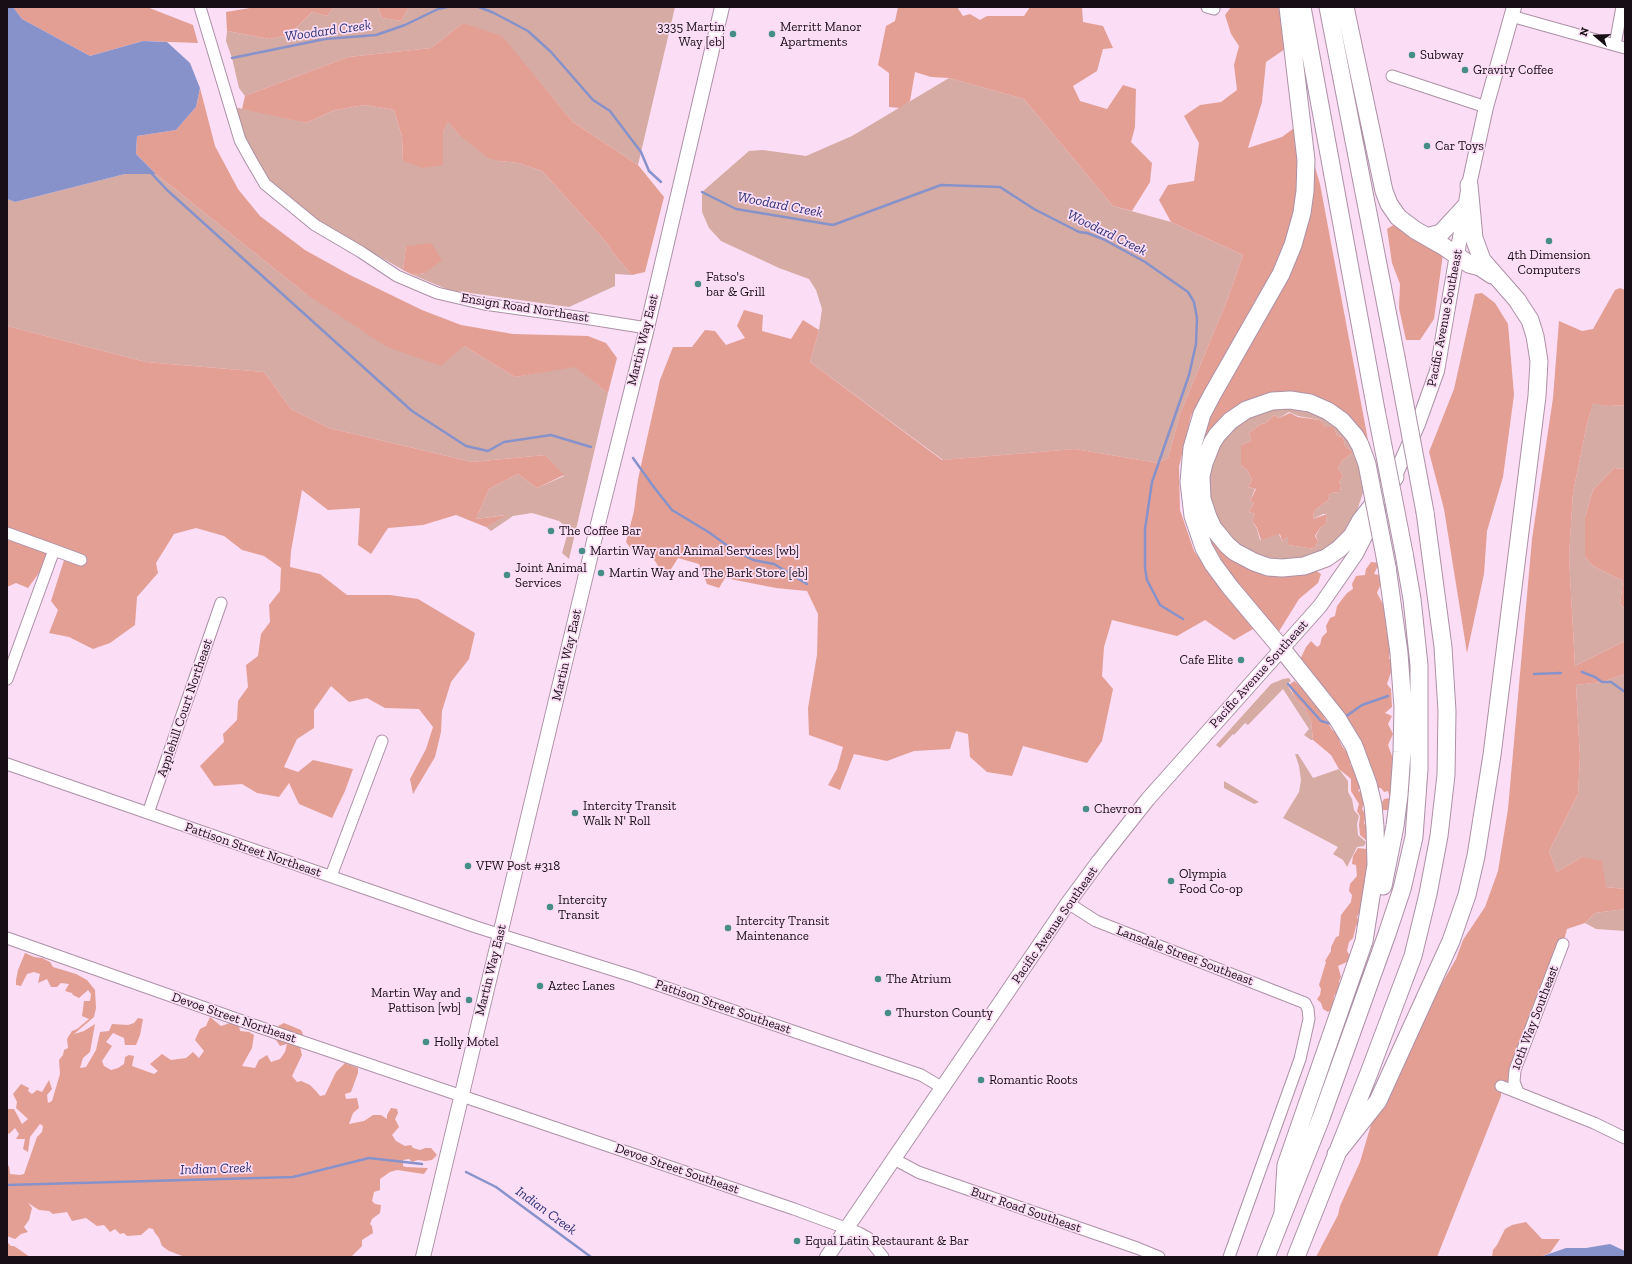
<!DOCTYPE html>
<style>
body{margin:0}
#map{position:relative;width:1632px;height:1264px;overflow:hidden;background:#fbddf5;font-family:"Zilla Slab",serif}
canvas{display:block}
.frame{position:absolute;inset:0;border:8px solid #180e16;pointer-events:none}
.north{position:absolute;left:1576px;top:16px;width:40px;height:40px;-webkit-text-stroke:3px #fbddf5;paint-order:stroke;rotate:289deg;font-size:11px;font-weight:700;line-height:16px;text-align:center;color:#180e16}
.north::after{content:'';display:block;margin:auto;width:14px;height:18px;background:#180e16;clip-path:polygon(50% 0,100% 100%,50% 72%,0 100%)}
</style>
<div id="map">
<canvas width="1632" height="1264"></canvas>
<div class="frame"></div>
<div class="north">N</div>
</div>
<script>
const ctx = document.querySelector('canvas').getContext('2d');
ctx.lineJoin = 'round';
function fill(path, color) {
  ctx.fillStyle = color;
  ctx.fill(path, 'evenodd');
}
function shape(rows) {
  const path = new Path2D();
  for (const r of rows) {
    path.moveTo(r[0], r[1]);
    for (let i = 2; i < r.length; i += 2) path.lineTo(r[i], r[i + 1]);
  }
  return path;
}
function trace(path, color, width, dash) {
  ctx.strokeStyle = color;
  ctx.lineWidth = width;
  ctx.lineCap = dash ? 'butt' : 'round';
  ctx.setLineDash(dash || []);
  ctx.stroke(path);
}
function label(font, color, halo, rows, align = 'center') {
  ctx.font = font + ' "Zilla Slab",serif';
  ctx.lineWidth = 3.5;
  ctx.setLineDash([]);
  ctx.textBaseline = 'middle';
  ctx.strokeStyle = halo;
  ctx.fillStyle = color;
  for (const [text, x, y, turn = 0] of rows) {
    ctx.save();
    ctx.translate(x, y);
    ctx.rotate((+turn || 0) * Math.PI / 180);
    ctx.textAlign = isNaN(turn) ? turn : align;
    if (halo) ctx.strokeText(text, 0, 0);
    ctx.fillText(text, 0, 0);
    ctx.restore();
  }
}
fill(shape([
 [334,7,378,7,382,18,401,21,409,7,675,7,638,165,573,122,538,80,463,23,431,48,348,57,245,96,239,88,232,58,226,41,227,31,270,39,289,35,312,12,327,16],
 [949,78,1024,99,1113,206,1171,222,1243,255,1228,298,1180,414,1168,458,1158,463,1075,449,943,460,810,362,819,330,822,309,816,290,809,279,779,268,721,241,709,228,702,212,702,192,749,151,763,150,806,156,852,136],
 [365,105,394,110,402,137,403,161,443,165,443,133,448,120,458,134,500,161,518,163,542,171,607,243,613,253,632,275,615,274,615,286,569,307,449,290,413,275,425,273,406,246,403,270,316,220,269,182,246,144,233,107,264,113,306,123,335,110],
 [125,174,156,174,306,294,464,346,515,377,575,366,608,393,569,559,562,553,569,529,559,521,532,513,513,516,491,531,486,527,505,515,476,519,489,489,518,474,537,488,564,476,545,455,472,462,329,428,291,409,264,372,146,362,7,326,7,199,15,202],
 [1593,402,1609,406,1625,405,1625,469,1614,468,1593,490,1585,518,1585,557,1593,566,1623,581,1620,604,1625,609,1625,641,1575,666,1569,557,1573,493,1587,424],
 [1277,407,1310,411,1328,419,1343,434,1356,452,1365,486,1356,514,1348,529,1338,540,1325,549,1306,557,1294,560,1262,557,1242,548,1224,530,1216,517,1209,494,1210,470,1221,442,1235,425,1263,410],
 [1289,412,1298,416,1320,420,1326,427,1334,427,1337,436,1343,437,1345,446,1353,452,1342,461,1338,468,1343,476,1339,482,1341,485,1340,492,1330,493,1328,500,1314,511,1313,519,1323,514,1327,514,1326,524,1320,528,1316,536,1318,541,1314,549,1288,545,1288,537,1282,541,1279,534,1260,540,1257,529,1252,521,1255,514,1249,512,1254,503,1250,501,1255,489,1248,487,1252,480,1248,471,1241,465,1241,445,1251,441,1249,433,1261,424,1266,423,1274,415,1279,418],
 [1625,674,1625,889,1606,887,1582,857,1557,872,1549,851,1578,794,1580,757,1576,685,1602,682],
 [1289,678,1291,681,1287,684,1295,698,1305,708,1311,721,1313,740,1311,740,1304,735,1309,729,1283,689,1248,725,1245,723,1234,735,1233,734,1220,748,1216,745,1271,684,1283,679],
 [1295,754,1298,754,1313,778,1339,769,1348,781,1348,792,1352,799,1354,810,1359,816,1357,824,1358,835,1366,842,1364,846,1357,847,1347,867,1343,860,1333,854,1338,847,1283,818,1299,792,1301,780,1299,766],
 [1224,781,1259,802,1254,804,1224,788],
 [1625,909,1625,931,1596,929,1585,923,1595,913]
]), '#d6aba3');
fill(shape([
 [13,7,147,7,193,25,198,43,143,41,90,56,22,19],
 [256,7,334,7,327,16,312,12,289,35,270,39,227,31,226,12],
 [378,7,409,7,401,21,382,18],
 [898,7,957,7,963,16,970,14,980,20,987,16,1024,16,1030,7,1082,7,1083,22,1103,26,1113,48,1103,49,1097,71,1073,86,1080,101,1107,109,1123,85,1136,89,1135,127,1131,142,1152,163,1150,182,1132,211,1113,206,1024,99,949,78,931,77,915,72,910,101,900,108,889,107,889,73,878,65,886,26,895,21],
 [1231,7,1279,7,1285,49,1266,62,1262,102,1248,148,1282,137,1294,128,1300,174,1293,214,1281,257,1253,310,1191,416,1179,467,1180,510,1194,551,1212,577,1253,629,1234,640,1205,620,1177,636,1112,620,1104,647,1102,676,1113,689,1102,741,1087,763,1023,746,1012,776,987,772,970,757,968,734,956,731,950,749,914,751,887,761,854,754,840,790,828,785,837,769,843,747,809,735,808,708,817,655,818,614,807,591,776,588,725,578,719,588,707,584,699,564,678,558,668,574,662,571,652,557,635,554,626,542,634,511,638,479,660,380,673,347,692,347,705,330,715,331,726,345,745,338,737,326,744,310,763,315,762,331,791,339,803,320,819,330,810,362,942,460,1075,449,1158,463,1168,458,1180,414,1228,298,1243,255,1171,222,1159,200,1168,185,1194,181,1199,143,1184,116,1200,105,1221,102,1237,90,1234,65,1239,46,1231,34,1225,15],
 [463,23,502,36,573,122,638,165,664,197,645,272,632,275,613,253,607,243,542,171,518,163,500,161,488,158,458,134,448,121,443,133,443,165,423,168,403,161,402,137,394,110,365,105,335,110,306,123,242,109,245,96,348,57,431,48],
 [200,88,215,146,238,189,260,216,305,250,350,275,422,310,461,325,513,334,588,336,606,343,617,358,608,393,575,367,515,377,464,346,441,366,387,347,306,294,156,174,136,154,137,136,176,130,196,107],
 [1314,167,1315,167,1320,184,1373,467,1358,433,1275,395,1200,453,1203,426,1277,291],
 [1395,224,1425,246,1443,254,1434,319,1420,340,1406,340,1399,308,1400,284,1392,263,1387,229],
 [431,243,442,260,425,273,413,275,403,270,406,246],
 [1620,288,1625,290,1625,405,1609,406,1593,403,1587,424,1573,493,1569,557,1575,666,1625,641,1625,674,1602,682,1576,685,1580,757,1578,794,1549,851,1557,872,1582,857,1602,861,1606,887,1625,889,1625,909,1595,913,1585,923,1567,929,1563,944,1513,1077,1501,1086,1501,1096,1437,1257,1316,1257,1338,1215,1340,1206,1360,1162,1373,1118,1426,1011,1456,959,1463,940,1485,907,1498,871,1508,809,1532,539,1553,398,1559,321,1582,331,1593,329,1615,290],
 [1482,293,1495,303,1508,324,1514,395,1503,477,1487,531,1484,574,1467,653,1444,509,1429,452,1454,389,1475,294],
 [7,326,146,362,264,372,291,409,329,428,472,462,545,455,564,475,537,488,518,474,489,489,476,519,507,515,486,527,456,515,423,525,388,528,371,554,358,545,360,508,328,510,302,490,291,551,290,567,320,574,347,595,390,595,418,599,475,633,469,659,451,682,442,711,441,732,435,757,413,794,410,779,426,749,433,727,419,709,385,708,367,698,349,702,331,686,314,710,314,728,297,739,284,767,298,772,313,760,353,769,345,791,332,818,299,804,289,783,279,797,257,793,242,784,214,786,200,766,224,742,223,734,237,720,238,701,248,687,246,665,258,656,261,634,270,622,269,605,280,591,281,568,264,556,242,550,224,536,196,528,174,534,156,563,158,573,137,597,135,625,110,643,93,649,69,637,49,633,58,610,51,601,65,557,52,555,28,588,16,583,7,587],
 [1290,413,1298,417,1320,420,1326,427,1334,427,1337,436,1343,437,1345,446,1353,452,1342,461,1338,468,1343,476,1339,482,1341,485,1340,492,1330,493,1328,500,1314,511,1313,519,1327,514,1326,524,1320,528,1315,536,1318,541,1314,549,1288,545,1288,537,1282,541,1280,534,1261,540,1257,528,1252,521,1255,514,1249,512,1254,503,1250,501,1256,489,1248,487,1252,480,1248,471,1241,465,1241,445,1251,441,1249,433,1261,424,1266,423,1274,415,1279,418],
 [1614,468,1625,469,1625,609,1620,604,1623,581,1593,566,1585,557,1585,518,1593,490],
 [1205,523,1224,549,1313,569,1321,574,1318,583,1299,599,1278,633,1228,571,1208,537],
 [1371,562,1379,563,1374,574,1379,575,1382,581,1377,593,1383,604,1387,604,1391,624,1388,633,1391,641,1389,659,1395,660,1387,684,1391,689,1392,707,1385,713,1392,716,1388,724,1393,734,1388,745,1396,767,1389,810,1383,810,1381,804,1384,799,1390,798,1388,791,1384,792,1381,788,1377,788,1368,759,1351,732,1299,662,1306,647,1311,641,1317,647,1320,645,1322,637,1327,632,1326,626,1330,618,1335,616,1337,606,1347,593,1353,589,1352,584,1356,576,1365,575,1366,569],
 [1294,681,1308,693,1311,701,1314,703,1317,707,1323,706,1324,717,1333,731,1341,731,1339,740,1342,746,1348,754,1353,756,1350,764,1363,782,1358,791,1365,793,1365,801,1362,809,1366,815,1364,823,1370,829,1373,841,1363,907,1357,917,1359,922,1356,926,1353,938,1349,942,1347,951,1350,956,1349,961,1338,966,1341,977,1339,981,1340,989,1334,996,1333,1008,1328,1012,1323,1009,1321,1003,1317,999,1320,995,1321,989,1319,985,1326,962,1325,961,1331,951,1331,947,1336,937,1339,936,1341,915,1351,902,1352,895,1349,891,1350,884,1357,876,1356,865,1352,864,1353,856,1358,848,1366,849,1367,841,1360,835,1359,825,1360,816,1357,811,1359,804,1351,791,1351,779,1339,769,1331,755,1313,740,1311,721,1305,708,1295,698,1289,685],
 [25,953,34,957,42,958,50,962,53,967,76,974,87,980,95,990,96,1008,94,1017,74,1034,84,1031,95,1024,90,1052,83,1058,80,1068,86,1067,96,1050,100,1032,109,1031,112,1024,128,1025,134,1023,138,1018,143,1019,140,1035,136,1045,125,1045,124,1038,113,1033,106,1042,112,1046,102,1061,104,1066,111,1070,118,1068,124,1064,125,1057,129,1055,134,1056,132,1066,154,1074,158,1071,150,1064,162,1054,171,1060,186,1058,193,1052,199,1058,204,1051,195,1040,200,1029,206,1026,210,1017,221,1026,230,1023,239,1025,240,1031,249,1032,254,1035,252,1048,242,1066,255,1068,259,1060,267,1055,271,1062,280,1059,285,1052,287,1044,280,1046,274,1037,280,1031,278,1026,284,1023,301,1030,303,1034,300,1047,302,1055,292,1076,297,1082,301,1081,310,1085,316,1091,320,1096,325,1095,336,1072,345,1063,358,1068,358,1073,351,1092,345,1094,346,1099,357,1098,359,1108,353,1113,349,1124,364,1121,373,1115,381,1115,387,1119,387,1115,391,1108,397,1109,398,1113,395,1119,399,1127,392,1135,396,1141,405,1146,411,1145,413,1148,420,1150,425,1148,431,1148,437,1155,432,1160,425,1161,418,1160,412,1162,409,1159,403,1160,403,1166,406,1167,428,1168,424,1174,397,1170,390,1172,380,1179,380,1190,374,1192,372,1201,375,1204,381,1205,380,1213,372,1219,370,1224,372,1226,373,1233,362,1240,362,1246,351,1257,185,1257,169,1251,162,1246,159,1238,155,1233,153,1229,149,1228,141,1235,127,1236,124,1233,120,1234,115,1229,110,1232,104,1225,97,1226,86,1218,72,1221,67,1212,53,1214,49,1211,39,1210,28,1203,32,1208,29,1220,24,1227,28,1232,21,1234,15,1239,7,1236,7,1165,9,1166,10,1174,20,1175,24,1174,37,1137,42,1132,43,1126,40,1124,30,1137,28,1152,23,1149,25,1139,16,1139,19,1134,15,1128,9,1134,7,1132,7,1109,14,1109,22,1124,28,1119,16,1108,17,1102,13,1094,21,1084,29,1088,28,1091,32,1094,37,1090,42,1092,49,1080,52,1089,47,1095,48,1103,52,1101,60,1074,59,1060,63,1055,64,1050,68,1048,67,1039,72,1031,77,1029,89,1019,82,1016,84,1001,90,1001,91,994,88,990,79,998,73,995,72,993,65,991,69,984,61,983,57,987,51,987,47,979,38,983,40,974,34,972,27,974,21,986,16,985,16,980,18,970],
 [1526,1222,1542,1239,1560,1239,1550,1253,1540,1257,1492,1257,1493,1250,1497,1245,1505,1229,1512,1225],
 [7,1242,11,1246,14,1246,30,1257,7,1257]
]), '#e49f94');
fill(shape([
 [7,7,13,7,22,19,90,56,143,41,167,42,190,63,200,88,196,107,176,130,137,136,136,154,156,174,125,174,15,202,7,199],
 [1610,1244,1625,1251,1625,1257,1540,1257,1566,1248,1586,1248]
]), '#8792ca');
trace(shape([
 [479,7,494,13,528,31,551,52,593,100,610,111,641,152,649,171,661,182],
 [232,58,325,39,376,35,405,25,438,9,447,7],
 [151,173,167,190,412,411,466,446,488,451,504,442,551,435,591,447],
 [702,192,736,209,833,225,941,185,1000,187,1034,209,1079,232,1087,233,1103,239,1145,262,1188,292,1194,302,1197,318,1196,344,1189,375,1152,482,1145,529,1145,568,1147,580,1160,605,1183,619],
 [633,458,653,486,672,510,710,533,732,549,753,560,774,564,807,584],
 [1582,672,1595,677,1602,682,1611,682,1625,692],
 [1534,674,1561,673],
 [1288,684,1321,721,1332,724],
 [1345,717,1362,705,1388,696],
 [466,1172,496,1187,591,1257],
 [7,1185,293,1177,369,1158,422,1164]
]), '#8792ca', 2.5);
const minor = shape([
 [200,7,240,140,251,160,265,184,315,225,361,252,397,276,437,293,484,304,584,318,647,328],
 [1207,7,1214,9],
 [1511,16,1625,48],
 [1615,45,1622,7],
 [1392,76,1486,107],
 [7,533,54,550,7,679],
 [54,550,81,560],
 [7,764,476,927,635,977,921,1075,943,1088],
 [148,813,221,603],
 [331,876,382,741],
 [1068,903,1096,921,1305,1003,1308,1009,1309,1019,1300,1059,1229,1257],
 [7,938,259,1027,794,1209,859,1233,868,1238,883,1257],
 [1501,1086,1594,1123,1625,1138],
 [1518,1092,1514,1082,1515,1070,1563,944],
 [894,1159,918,1172,1137,1248,1159,1257]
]);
const major = shape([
 [1390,487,1418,424,1437,371,1469,185,1486,107,1514,7],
 [423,1257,600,516,647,328,722,7],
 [827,1257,1068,903,1099,861,1148,799,1320,606,1356,554,1378,511]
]);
const highway = shape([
 [1302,7,1376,410],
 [1328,7,1396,357],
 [1345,7,1384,191,1389,204,1398,217,1415,230,1443,246,1469,264,1480,267,1492,275],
 [1427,237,1441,233,1465,207],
 [1360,445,1355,436,1342,421,1328,411,1310,403,1290,400,1272,401,1246,410,1230,421,1217,435,1212,443,1204,463,1201,476,1202,499,1208,517,1213,528,1227,545,1235,552,1254,562,1268,567,1282,568,1304,566,1326,558,1339,549,1352,536,1361,520,1395,477],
 [1383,886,1395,826,1399,795,1402,752,1403,707,1399,653,1387,567],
 [1336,1154,1378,1101,1451,941,1467,895,1476,856,1492,755,1537,396,1539,361,1535,336,1530,320,1517,300,1482,260,1474,238,1469,185],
 [1283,1213,1286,1165,1364,941,1376,865,1375,827,1373,805,1368,784,1354,746,1337,718,1282,649,1230,587,1213,564,1204,548,1193,516,1189,482,1192,448,1202,414,1212,395,1281,274,1293,245,1302,213,1305,191,1306,160,1288,7],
 [1266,1257,1321,1118,1387,934,1402,889,1414,837,1419,769,1419,665,1412,599,1404,553],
 [1296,1257,1369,1073,1413,956,1428,894,1439,836,1446,775,1447,711,1443,647,1425,512]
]);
trace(minor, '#ad91a7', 13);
trace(major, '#ad91a7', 16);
trace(highway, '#ad91a7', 19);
trace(minor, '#fff', 11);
trace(major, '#fff', 14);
trace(highway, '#fff', 17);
const highwayBridge = shape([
 [1396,357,1425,512],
 [1376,410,1404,553],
 [1360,445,1367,464,1387,567]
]);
trace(highwayBridge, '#ad91a7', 19, []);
trace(highwayBridge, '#fff', 17);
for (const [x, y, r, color] of [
 [733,34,4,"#468d88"],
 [772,34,4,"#468d88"],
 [1412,55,4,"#468d88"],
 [1465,70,4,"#468d88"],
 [1427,146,4,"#468d88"],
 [1549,241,4,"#468d88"],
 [698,284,4,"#468d88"],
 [551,531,4,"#468d88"],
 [582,551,4,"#468d88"],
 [601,573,4,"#468d88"],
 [507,575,4,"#468d88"],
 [1241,660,4,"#468d88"],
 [1086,809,4,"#468d88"],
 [575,813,4,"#468d88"],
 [468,866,4,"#468d88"],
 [1171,881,4,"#468d88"],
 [550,907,4,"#468d88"],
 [728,928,4,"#468d88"],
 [878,979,4,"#468d88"],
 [540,986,4,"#468d88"],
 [469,1000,4,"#468d88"],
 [888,1013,4,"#468d88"],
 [426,1042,4,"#468d88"],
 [981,1080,4,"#468d88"],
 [797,1241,4,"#468d88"]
]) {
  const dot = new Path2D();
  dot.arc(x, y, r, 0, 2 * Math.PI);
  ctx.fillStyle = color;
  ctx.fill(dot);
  trace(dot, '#fbddf5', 1.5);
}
label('13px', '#180e16', '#fbddf5', [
 ["3335 Martin",725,27,"right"],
 ["Way [eb]",725,42,"right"],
 ["Merritt Manor",780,27],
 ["Apartments",780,42],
 ["Subway",1420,55],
 ["Gravity Coffee",1473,70],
 ["Car Toys",1435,146],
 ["4th Dimension",1549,255,"center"],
 ["Computers",1549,270,"center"],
 ["Fatso's",706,277],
 ["bar & Grill",706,292],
 ["The Coffee Bar",559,531],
 ["Martin Way and Animal Services [wb]",590,551],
 ["Joint Animal",515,568],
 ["Services",515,583],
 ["Martin Way and The Bark Store [eb]",609,573],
 ["Cafe Elite",1233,660,"right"],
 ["Intercity Transit",583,806],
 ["Walk N' Roll",583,821],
 ["Chevron",1094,809],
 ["VFW Post #318",476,866],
 ["Olympia",1179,874],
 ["Food Co-op",1179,889],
 ["Intercity",558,900],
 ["Transit",558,915],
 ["Intercity Transit",736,921],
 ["Maintenance",736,936],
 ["The Atrium",886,979],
 ["Aztec Lanes",548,986],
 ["Martin Way and",461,993,"right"],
 ["Pattison [wb]",461,1008,"right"],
 ["Thurston County",896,1013],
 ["Holly Motel",434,1042],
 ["Romantic Roots",989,1080],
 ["Equal Latin Restaurant & Bar",805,1241]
], 'left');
label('13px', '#180e16', '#fbddf5', [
 ["Ensign Road Northeast",525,308,9],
 ["Pacific Avenue Southeast",1445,318,-79],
 ["Martin Way East",643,340,-76],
 ["Martin Way East",567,655,-77],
 ["Pacific Avenue Southeast",1259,674,-48],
 ["Applehill Court Northeast",185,708,-71],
 ["Pattison Street Northeast",253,850,19],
 ["Pacific Avenue Southeast",1055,925,-55],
 ["Lansdale Street Southeast",1185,956,21],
 ["Martin Way East",491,970,-76],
 ["Pattison Street Southeast",723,1007,19],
 ["Devoe Street Northeast",234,1018,19],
 ["10th Way Southeast",1535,1018,-69],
 ["Devoe Street Southeast",677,1169,19],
 ["Burr Road Southeast",1026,1210,19]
]);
label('italic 14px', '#2d3377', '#fbddf5', [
 ["Woodard Creek",328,31,-8],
 ["Woodard Creek",780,205,11],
 ["Woodard Creek",1107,233,26],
 ["Indian Creek",216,1169,-2],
 ["Indian Creek",546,1211,36]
]);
</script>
